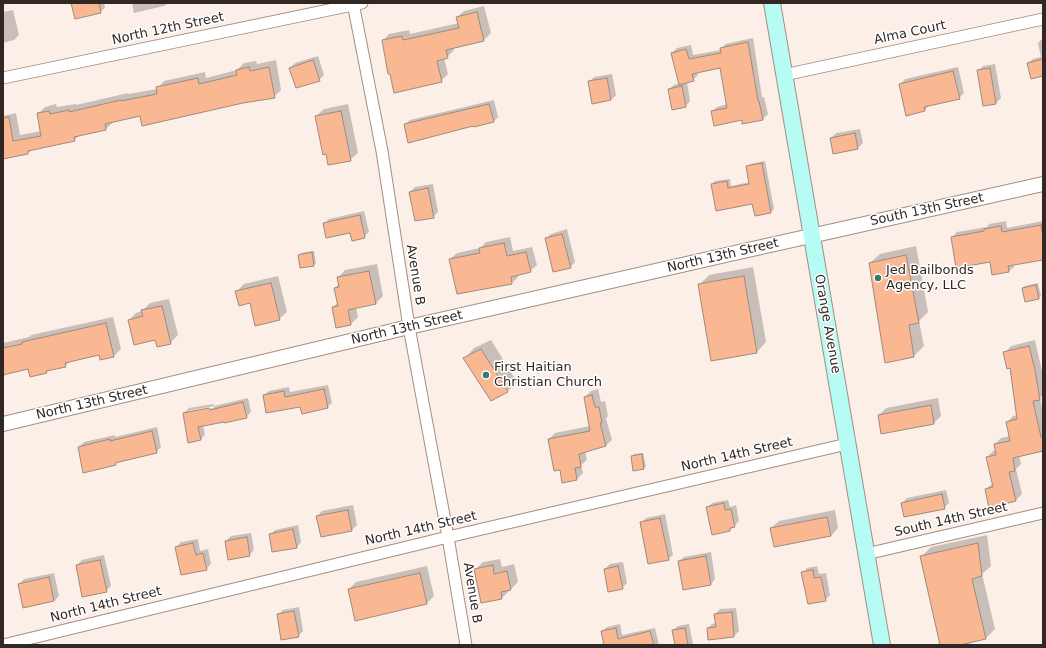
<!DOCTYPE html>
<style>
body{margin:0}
#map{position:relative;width:1046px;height:648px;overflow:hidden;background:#fcefe7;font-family:"DejaVu Sans",sans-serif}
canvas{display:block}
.frame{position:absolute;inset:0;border:4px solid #312824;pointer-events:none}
</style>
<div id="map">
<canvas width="1046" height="648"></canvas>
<div class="frame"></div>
</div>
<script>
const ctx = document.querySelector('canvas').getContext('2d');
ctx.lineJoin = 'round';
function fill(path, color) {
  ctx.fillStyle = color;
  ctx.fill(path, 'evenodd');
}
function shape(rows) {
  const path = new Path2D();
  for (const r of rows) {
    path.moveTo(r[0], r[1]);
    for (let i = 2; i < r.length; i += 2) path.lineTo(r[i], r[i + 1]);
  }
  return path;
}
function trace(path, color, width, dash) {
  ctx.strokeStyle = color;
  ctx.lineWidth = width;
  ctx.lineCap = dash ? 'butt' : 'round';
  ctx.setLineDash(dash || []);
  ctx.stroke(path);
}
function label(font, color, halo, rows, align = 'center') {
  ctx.font = font + ' "DejaVu Sans",sans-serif';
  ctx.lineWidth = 3;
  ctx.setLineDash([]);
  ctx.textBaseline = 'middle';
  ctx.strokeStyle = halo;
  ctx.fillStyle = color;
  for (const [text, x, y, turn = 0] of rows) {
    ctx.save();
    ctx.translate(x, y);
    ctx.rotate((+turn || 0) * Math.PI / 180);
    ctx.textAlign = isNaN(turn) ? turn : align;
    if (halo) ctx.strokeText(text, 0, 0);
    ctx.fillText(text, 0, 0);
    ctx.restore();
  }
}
fill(shape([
 [72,3,104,3,105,8,100,12],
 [132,3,168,3,164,6,134,13],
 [484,6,491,33,484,40,453,47,454,50,447,57,444,58,448,74,441,81,383,41,389,34,409,30,410,34,459,23,457,17,464,11],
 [13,10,19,35,14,40,3,43,3,12],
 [753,38,762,97,764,97,768,114,763,119,743,123,742,119,712,111,717,107,727,104,721,67,697,72,698,75,693,80,687,82,690,101,686,106,669,89,674,85,680,83,672,53,677,48,691,45,693,55,721,50,725,44],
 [1043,38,1043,75,1028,63,1033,59,1041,57,1038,43],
 [318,56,324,75,319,80,290,68,295,63],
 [276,60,281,90,274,97,141,115,114,121,106,129,80,135,74,140,33,149,28,153,3,158,3,116,16,113,20,135,41,131,38,114,45,107,56,104,57,107,76,104,76,105,128,93,128,94,157,89,164,81,205,72,206,78,237,70,244,63,256,61,257,64],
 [995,64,1001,98,996,103,984,105,978,71,983,66],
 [958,67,964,93,959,98,929,105,925,110,900,84,905,79],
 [612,74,616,95,611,100,589,82,594,77],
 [494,100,498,117,493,122,405,124,410,120],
 [348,104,358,153,350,160,316,116,324,109],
 [860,129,863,143,858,148,834,153,831,138,836,133],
 [765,161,774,209,771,212,712,184,715,181,730,179,731,186,750,182,747,166,750,164],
 [433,184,438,212,433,217,410,192,415,187],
 [364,211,369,232,364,237,324,224,329,219],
 [1006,221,1007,228,1043,221,1043,259,1013,264,1014,267,1009,271,993,274,990,261,952,237,957,232,987,227,989,224],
 [567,229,575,262,570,267,546,238,551,234],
 [510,237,513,251,532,247,537,265,530,271,518,274,518,277,512,283,450,259,457,253,480,248,486,242],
 [916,246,928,312,919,321,924,346,914,356,870,263,880,254],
 [314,251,316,263,314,265,301,267,299,255,301,253],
 [377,264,383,296,376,303,356,307,358,317,351,324,333,307,338,302,335,288,339,284,338,278,345,270],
 [753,267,766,342,757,352,699,285,709,275],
 [278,276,287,312,279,319,251,302,236,292,244,284],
 [1038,283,1041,296,1039,298,1026,301,1023,288,1025,286],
 [169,299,178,335,170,343,156,339,129,320,136,313,142,311,150,303],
 [113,317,121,349,114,356,101,359,100,354,70,361,65,366,49,369,46,372,29,368,3,374,3,343,29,337,31,335],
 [491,340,517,382,508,391,491,400,465,358,474,348],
 [1035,340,1043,376,1043,395,1040,398,1043,414,1043,450,1019,455,1021,464,1016,469,1022,494,1016,500,986,489,993,483,987,457,993,451,996,450,995,444,1001,438,1010,436,1007,422,1013,416,1017,415,1010,367,1004,353,1011,346],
 [328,385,332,403,327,407,301,406,264,395,269,391,289,387,290,392],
 [598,389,601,402,605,401,608,416,606,418,612,440,605,446,585,451,587,460,581,465,583,473,577,479,563,482,560,469,549,439,555,433,590,426,585,397,591,391],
 [248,398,251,412,246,417,203,425,205,435,200,440,184,413,189,408,214,404,214,406],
 [214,406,214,408,188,413,188,411],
 [938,398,941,416,934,423,879,415,886,408],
 [157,427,161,447,156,452,118,461,115,464,79,447,84,442,115,435,115,437],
 [643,453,646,466,644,468,632,456,634,454],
 [946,490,949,503,944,508,902,503,907,498],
 [728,500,730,507,736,505,739,521,730,530,707,508,712,503],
 [353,505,357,525,352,530,321,536,317,516,322,511],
 [835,510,838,528,831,536,771,528,779,521],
 [665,514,673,555,668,559,641,523,646,518],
 [298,525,301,542,297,547,270,535,275,530],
 [251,533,254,550,249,555,226,541,231,536],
 [987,535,991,566,982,574,995,629,986,638,969,642,970,645,941,645,922,556,931,547],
 [198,539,200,551,208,549,211,564,206,569,176,547,181,542],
 [711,552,715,579,711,584,679,561,684,557],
 [104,555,111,586,106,591,77,565,82,560],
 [500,559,502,567,514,564,518,582,502,598,482,602,476,569,483,562],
 [623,562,627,583,622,588,605,569,610,564],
 [427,566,434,596,427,603,356,619,349,589,356,582],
 [817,566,819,574,826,573,830,595,825,600,803,573,807,568],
 [54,573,59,596,54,601,19,584,24,579],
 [299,607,303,631,298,636,278,615,283,610],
 [736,608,739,631,734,636,709,639,708,628,712,624,716,623,715,614,720,609],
 [620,624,622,635,655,628,659,645,605,645,602,631,607,627],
 [689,624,693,644,676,645,673,630,678,626]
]), '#0003');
const building = shape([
 [71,3,99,3,101,13,75,19,71,3],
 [477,12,484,41,446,50,448,58,437,61,442,82,394,93,390,74,388,74,382,40,402,36,403,40,459,28,456,17,477,12],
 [748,42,758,101,759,101,763,120,742,124,742,120,714,126,711,111,727,108,720,68,692,74,694,81,679,85,671,53,686,49,689,59,721,53,720,48,748,42],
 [1043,59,1043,76,1031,79,1027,63,1043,59],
 [313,60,320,81,296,88,289,68,313,60],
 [249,67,250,71,269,67,275,98,243,103,142,126,140,116,105,124,106,130,74,137,75,141,28,151,28,154,3,159,3,118,9,117,13,141,41,136,37,113,49,111,50,114,69,110,69,112,121,100,121,101,157,94,156,87,198,78,199,84,237,75,236,70,249,67],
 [990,68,996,104,983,106,977,70,990,68],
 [953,71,960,99,924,107,925,111,906,116,899,84,953,71],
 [607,78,611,100,592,104,588,81,607,78],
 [682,86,686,107,672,110,668,89,682,86],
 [489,104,494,122,474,127,473,126,408,143,404,124,489,104],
 [341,111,351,161,328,165,326,154,323,155,315,116,341,111],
 [855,133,858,149,833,154,830,138,855,133],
 [762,163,771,213,755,216,752,204,716,211,711,184,727,181,728,188,749,184,746,166,762,163],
 [428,188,434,218,415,221,409,192,428,188],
 [360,215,365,238,352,241,350,233,326,238,323,223,360,215],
 [1041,225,1043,237,1043,260,1008,266,1009,272,992,275,990,262,956,268,951,237,984,231,984,229,1001,226,1002,232,1041,225],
 [562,234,571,268,553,272,545,238,562,234],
 [504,243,507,256,526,252,531,272,511,277,512,284,457,294,449,259,480,253,479,248,504,243],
 [312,252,314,266,300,268,298,255,312,252],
 [906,255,919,323,909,325,914,357,885,363,869,263,906,255],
 [369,271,376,304,348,310,351,325,336,328,332,307,338,306,334,288,339,287,337,277,369,271],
 [744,276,757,353,711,361,698,284,744,276],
 [271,283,280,320,255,326,250,303,239,306,235,291,271,283],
 [1036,285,1039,299,1025,302,1022,288,1036,285],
 [162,306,171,344,157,347,155,340,134,345,128,320,143,316,141,310,162,306],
 [106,323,114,357,100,360,99,355,65,363,66,367,46,371,47,373,30,377,28,369,3,375,3,348,22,344,22,342,106,323],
 [1029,346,1035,370,1040,400,1033,401,1041,437,1043,436,1043,451,1013,458,1015,471,1009,472,1016,501,989,508,985,489,993,487,986,457,996,455,994,444,1010,441,1006,422,1017,419,1010,368,1007,369,1003,352,1029,346],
 [481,349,508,392,491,401,463,358,481,349],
 [324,389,328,408,302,414,300,407,266,413,263,395,284,391,285,397,324,389],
 [592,395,595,407,599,407,602,423,600,423,606,446,579,454,581,467,575,468,577,480,562,483,560,470,554,471,548,439,590,431,584,397,592,395],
 [243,402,247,418,224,423,224,422,198,427,201,440,188,443,183,413,209,408,210,410,243,402],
 [931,405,934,424,881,434,878,415,931,405],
 [152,431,157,453,115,463,116,465,83,473,78,447,110,439,110,441,152,431],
 [642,454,644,469,633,471,631,456,642,454],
 [942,494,945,509,904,517,901,503,942,494],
 [724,503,725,510,731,509,735,527,730,528,730,531,712,535,706,507,724,503],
 [348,510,352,531,321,537,316,516,348,510],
 [827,517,831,536,774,547,770,528,827,517],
 [660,518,669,560,648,564,640,522,660,518],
 [293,529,297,548,272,552,269,534,293,529],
 [247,537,250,556,228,560,225,541,247,537],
 [193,543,196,555,203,553,207,570,181,575,175,547,193,543],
 [978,543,982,576,972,579,986,639,960,645,940,645,920,556,978,543],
 [706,556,711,585,683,590,678,561,706,556],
 [100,560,107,592,82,597,76,565,100,560],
 [493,565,494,574,507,571,511,590,501,592,502,599,481,603,474,569,493,565],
 [618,566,623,589,608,592,604,569,618,566],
 [813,570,814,578,821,577,826,601,808,604,801,572,813,570],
 [420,573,427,604,355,621,348,589,420,573],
 [49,577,54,601,23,608,18,584,49,577],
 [294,611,299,637,281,640,277,614,294,611],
 [732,612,734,637,708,640,707,628,716,627,714,614,732,612],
 [616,628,618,639,650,631,654,645,604,645,601,631,616,628],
 [685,628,688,645,675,645,672,630,685,628]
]);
fill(building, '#fab892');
trace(building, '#9e897e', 1);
const minor = shape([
 [353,3,382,151,409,327,448,537,466,645],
 [784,75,1043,19],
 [3,78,362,3],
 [866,554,1043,513],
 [3,645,448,537,847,444]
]);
const tertiary = shape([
 [3,424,409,327,739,252,1043,184]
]);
const secondary = shape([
 [772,3,882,645]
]);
trace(minor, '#a48f84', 13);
trace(tertiary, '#a48f84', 16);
trace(secondary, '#a48f84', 18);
trace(minor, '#fff', 11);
trace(tertiary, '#fff', 14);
trace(secondary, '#b6fbf4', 16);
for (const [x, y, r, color] of [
 [878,278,4,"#367b71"],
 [486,375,4,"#367b71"]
]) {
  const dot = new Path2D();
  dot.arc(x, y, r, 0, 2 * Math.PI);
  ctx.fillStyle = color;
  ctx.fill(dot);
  trace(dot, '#fff', 1.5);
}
label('13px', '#312824', '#fff', [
 ["North 12th Street",168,29,-12],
 ["Alma Court",910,33,-12],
 ["South 13th Street",927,210,-12],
 ["North 13th Street",723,256,-13],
 ["Avenue B",415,275,81],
 ["Orange Avenue",827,324,80],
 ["North 13th Street",407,328,-13],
 ["North 13th Street",92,403,-13],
 ["North 14th Street",737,455,-13],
 ["South 14th Street",951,520,-13],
 ["North 14th Street",421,529,-13],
 ["Avenue B",472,593,81],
 ["North 14th Street",106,605,-14]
]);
label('13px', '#312824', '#fff', [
 ["Jed Bailbonds",886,271],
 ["Agency, LLC",886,286],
 ["First Haitian",494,368],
 ["Christian Church",494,383]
], 'left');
</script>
